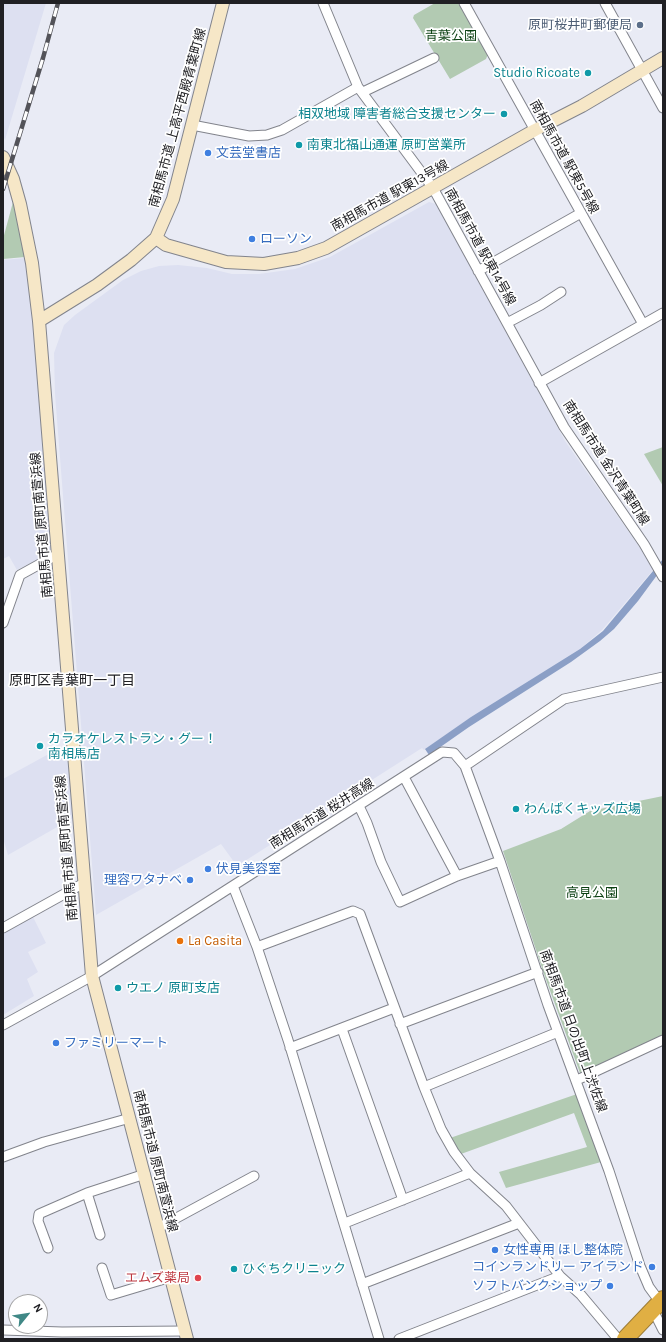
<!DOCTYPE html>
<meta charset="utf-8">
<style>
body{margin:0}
#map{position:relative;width:666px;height:1342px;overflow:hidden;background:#e9ebf5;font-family:Karla,sans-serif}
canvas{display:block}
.frame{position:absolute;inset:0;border:4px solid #202024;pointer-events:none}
.north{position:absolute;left:8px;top:1294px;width:40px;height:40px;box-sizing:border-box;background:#fff;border:1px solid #a6a6a7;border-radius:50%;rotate:60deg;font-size:11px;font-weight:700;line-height:16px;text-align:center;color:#202024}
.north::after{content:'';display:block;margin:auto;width:14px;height:18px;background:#408886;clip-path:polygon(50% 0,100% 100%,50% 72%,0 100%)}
</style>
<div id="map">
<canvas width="666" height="1342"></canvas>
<div class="frame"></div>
<div class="north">N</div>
</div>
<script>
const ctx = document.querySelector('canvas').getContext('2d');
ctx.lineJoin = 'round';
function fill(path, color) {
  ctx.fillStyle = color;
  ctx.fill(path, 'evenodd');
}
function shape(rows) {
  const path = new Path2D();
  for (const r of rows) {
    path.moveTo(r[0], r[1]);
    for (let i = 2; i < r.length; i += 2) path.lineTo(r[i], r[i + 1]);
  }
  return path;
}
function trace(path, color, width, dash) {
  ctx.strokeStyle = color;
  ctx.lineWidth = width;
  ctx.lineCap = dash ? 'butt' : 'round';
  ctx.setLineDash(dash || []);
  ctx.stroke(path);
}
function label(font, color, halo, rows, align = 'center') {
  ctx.font = font + ' Karla,"Noto Sans JP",sans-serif';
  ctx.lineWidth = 3.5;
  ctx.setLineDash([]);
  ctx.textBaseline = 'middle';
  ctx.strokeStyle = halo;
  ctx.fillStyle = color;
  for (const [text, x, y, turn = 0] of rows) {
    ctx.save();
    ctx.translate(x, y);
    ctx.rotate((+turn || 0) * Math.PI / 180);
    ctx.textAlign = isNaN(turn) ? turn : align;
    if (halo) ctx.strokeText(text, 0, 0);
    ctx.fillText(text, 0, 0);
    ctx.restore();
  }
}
fill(shape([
 [3,3,46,3,5,140,3,135],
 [429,202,436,204,565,441,638,545,653,570,602,630,580,649,470,718,424,750,422,748,237,866,221,844,96,915,55,394,54,353,64,325,75,315,123,280,141,271,159,266,178,265,207,268,232,274,259,274,295,269,330,257],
 [25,258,35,328,53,552,17,570,9,556,3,559,3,260],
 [67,744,73,818,8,855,3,838,3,779],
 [32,915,46,943,28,952,38,972,27,979,34,996,3,1015,3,933]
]), '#dde0f1');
fill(shape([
 [435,3,458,3,488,54,486,59,450,79,413,18,414,15],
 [13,202,25,257,3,259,3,239],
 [663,447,663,486,644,454],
 [663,796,663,1037,580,1073,544,974,503,851,561,829,590,811],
 [577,1094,601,1162,506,1188,499,1172,587,1147,574,1113,461,1154,450,1138]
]), '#b2cab2');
fill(shape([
 [663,559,663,567,638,601,614,629,600,641,571,662,469,727,429,755,425,749,471,717,580,649,603,631]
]), '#8b9fc6');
const street = shape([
 [323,3,358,87,433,188,564,427,644,544,663,577],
 [464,3,643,324],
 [605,3,663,108],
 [363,92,434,58],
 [192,125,249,136,267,135,282,130,358,87],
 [478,271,581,213],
 [507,323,541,305,561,292],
 [539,383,663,313],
 [3,623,20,575,58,554],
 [465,766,500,861,548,1005,609,1171,640,1266,649,1287,660,1302],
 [404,777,457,876],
 [359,806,367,823,381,862,400,902,457,876,500,861],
 [233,886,257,947,288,1040,379,1339],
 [3,928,84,883],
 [257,947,353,911,360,914,424,1087,441,1129,454,1152,470,1173,506,1206,560,1276,581,1295,618,1339],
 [400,1024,538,972],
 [3,1025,92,976,442,752,454,753,465,766,564,699,663,677],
 [342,1029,403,1200],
 [290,1048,394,1008],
 [577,1080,663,1040],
 [424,1087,558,1032],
 [3,1157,44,1142,130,1118],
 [87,1193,100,1235],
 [345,1223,470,1173],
 [158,1228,254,1176],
 [48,1248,38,1221,39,1214,87,1193,145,1174],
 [102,1268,111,1295,171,1277],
 [362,1284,519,1223],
 [653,1310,663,1330],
 [3,1330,62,1332,185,1331],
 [399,1339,560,1276]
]);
const secondary = shape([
 [3,157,13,179,20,204,32,263,39,321,92,976,187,1339],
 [156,238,166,245,226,262,264,264,298,258,326,248,342,239,535,130,582,106,663,58],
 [39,321,97,285,131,260,156,238,173,199,223,3]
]);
const highway = shape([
 [625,1339,663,1299]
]);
trace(street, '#82848c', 11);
trace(secondary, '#82848c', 14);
trace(highway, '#9d7d38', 18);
trace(street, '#fff', 9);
trace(secondary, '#f6e7c7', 12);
trace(highway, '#e0af43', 16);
const rail = shape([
 [3,189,43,58,58,3]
]);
trace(rail, '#535359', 4.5);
trace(rail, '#fff', 3, [9]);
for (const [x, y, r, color] of [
 [640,25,4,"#5c6f8a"],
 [588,73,4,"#0f9aa8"],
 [504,114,4,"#0f9aa8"],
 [299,145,4,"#0f9aa8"],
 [208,153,4,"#3f7fe0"],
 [252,239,4,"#3f7fe0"],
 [40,746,4,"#0f9aa8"],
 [516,809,4,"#0f9aa8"],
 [208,869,4,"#3f7fe0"],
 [190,880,4,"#3f7fe0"],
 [180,941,4,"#e8710a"],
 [118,988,4,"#0f9aa8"],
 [56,1043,4,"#3f7fe0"],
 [495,1250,4,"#3f7fe0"],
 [652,1267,4,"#3f7fe0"],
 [234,1269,4,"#0f9aa8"],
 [198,1278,4,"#e0444e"],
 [610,1286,4,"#3f7fe0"]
]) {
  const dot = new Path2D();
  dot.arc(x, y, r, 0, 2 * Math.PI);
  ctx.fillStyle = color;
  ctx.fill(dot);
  trace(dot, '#fff', 1.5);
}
label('13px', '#4e5e75', '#fff', [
 ["原町桜井町郵便局",632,25]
], 'right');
label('13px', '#0a3f11', '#fff', [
 ["青葉公園",451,36],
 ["高見公園",592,893]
]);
label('13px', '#0d838f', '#fff', [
 ["Studio Ricoate",580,73,"right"],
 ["相双地域 障害者総合支援センター",496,114,"right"],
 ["南東北福山通運 原町営業所",307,145],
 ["カラオケレストラン・グー！",48,739],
 ["南相馬店",48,754],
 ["わんぱくキッズ広場",524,809],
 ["ウエノ 原町支店",126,988],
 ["ひぐちクリニック",242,1269]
], 'left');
label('13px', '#202024', '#fff', [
 ["南相馬市道 上高平西殿青葉町線",178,118,-75],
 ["南相馬市道 駅東5号線",564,157,61],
 ["南相馬市道 駅東13号線",390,196,-29],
 ["南相馬市道 駅東14号線",480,247,61],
 ["南相馬市道 金沢青葉町線",606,463,57],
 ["南相馬市道 原町南萱浜線",42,525,-95],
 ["南相馬市道 桜井高線",322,814,-32],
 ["南相馬市道 原町南萱浜線",67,848,-95],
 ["南相馬市道 日の出町上渋佐線",573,1031,70],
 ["南相馬市道 原町南萱浜線",155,1161,76]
]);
label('13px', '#366cbe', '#fff', [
 ["文芸堂書店",216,153],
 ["ローソン",260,239],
 ["伏見美容室",216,869],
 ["理容ワタナベ",182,880,"right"],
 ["ファミリーマート",64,1043],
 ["女性専用 ほし整体院",503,1250],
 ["コインランドリー アイランド",644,1267,"right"],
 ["ソフトバンクショップ",602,1286,"right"]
], 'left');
label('13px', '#c56008', '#fff', [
 ["La Casita",188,941]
], 'left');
label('13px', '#be3a42', '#fff', [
 ["エムズ薬局",190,1278]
], 'right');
label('14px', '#202024', '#fff', [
 ["原町区青葉町一丁目",72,681]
]);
</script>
